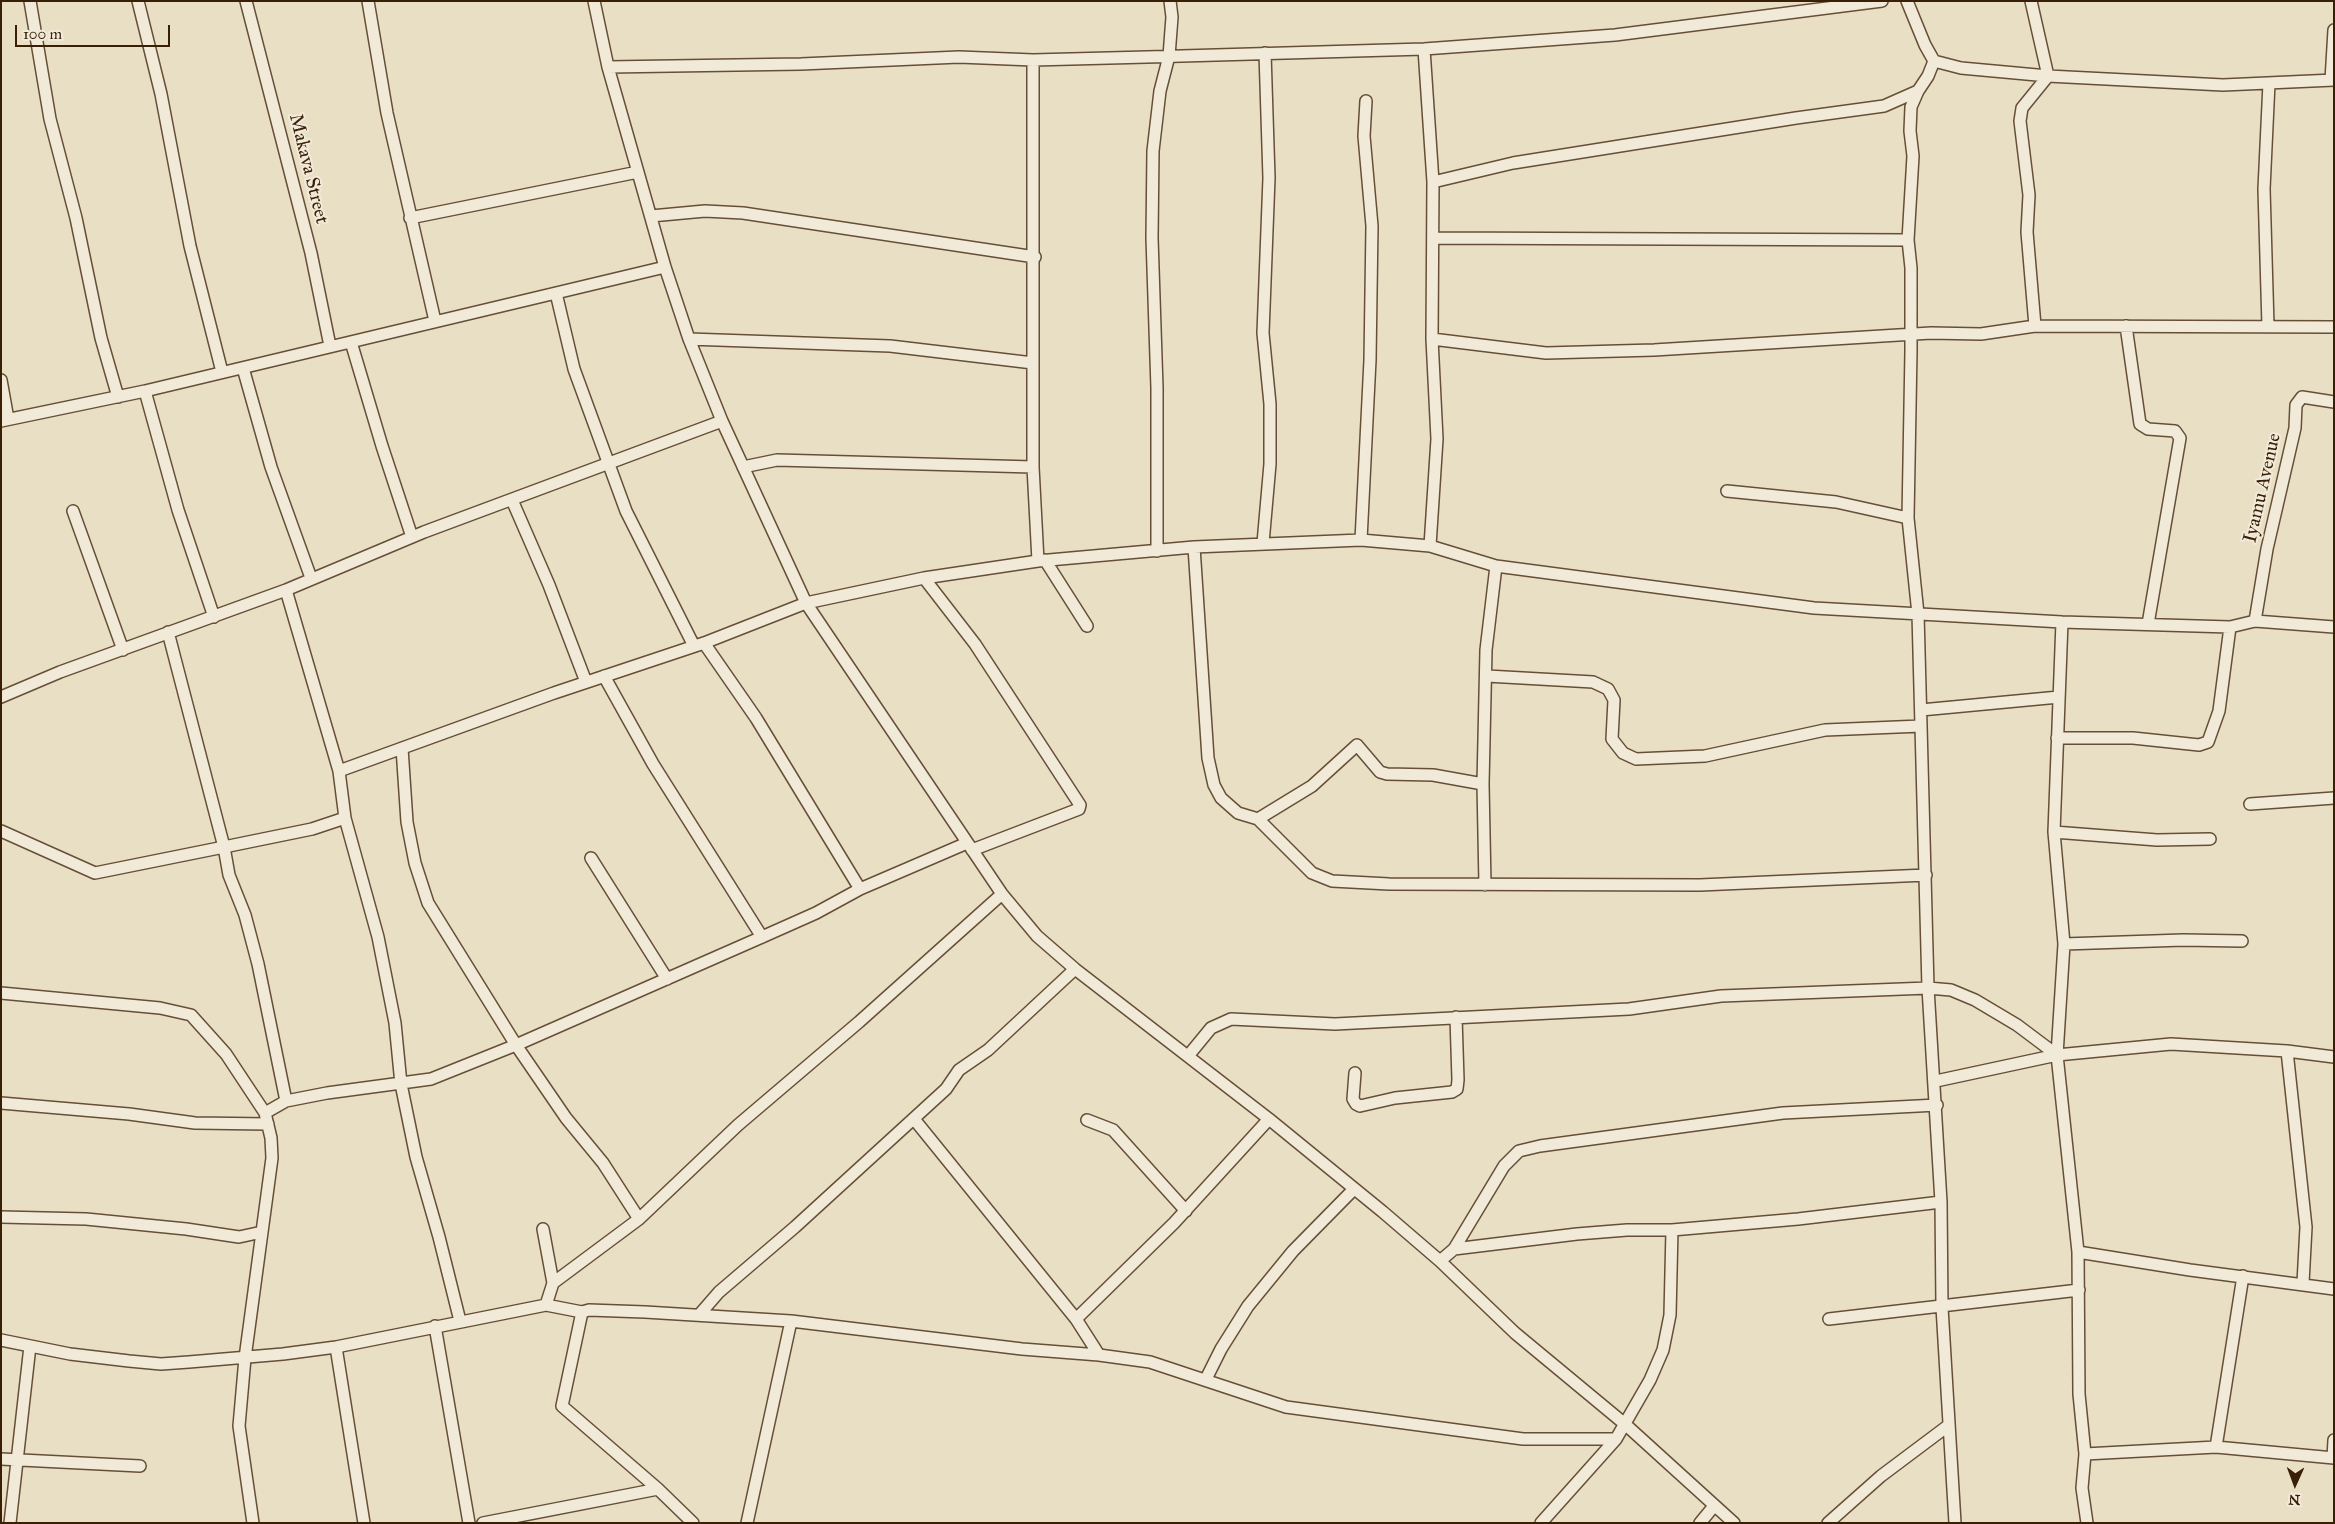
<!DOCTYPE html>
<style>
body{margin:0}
#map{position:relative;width:2335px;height:1524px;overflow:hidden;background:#e9dfc4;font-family:"IM FELL Great Primer",serif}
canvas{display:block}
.frame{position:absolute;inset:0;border:2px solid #3a1f07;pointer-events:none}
.north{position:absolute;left:2270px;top:1459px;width:50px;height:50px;-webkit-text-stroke:4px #f1ead9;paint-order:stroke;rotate:182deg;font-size:14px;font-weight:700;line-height:20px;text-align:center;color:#3a1f07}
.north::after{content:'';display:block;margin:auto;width:18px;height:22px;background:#3a1f07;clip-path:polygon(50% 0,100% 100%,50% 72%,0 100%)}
.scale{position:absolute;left:15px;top:25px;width:155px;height:22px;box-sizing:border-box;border:2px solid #3a1f07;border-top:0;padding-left:6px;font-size:15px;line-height:18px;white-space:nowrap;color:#3a1f07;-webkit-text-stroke:4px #f1ead9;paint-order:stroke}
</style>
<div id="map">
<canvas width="2335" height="1524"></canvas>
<div class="frame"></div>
<div class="north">N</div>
<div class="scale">100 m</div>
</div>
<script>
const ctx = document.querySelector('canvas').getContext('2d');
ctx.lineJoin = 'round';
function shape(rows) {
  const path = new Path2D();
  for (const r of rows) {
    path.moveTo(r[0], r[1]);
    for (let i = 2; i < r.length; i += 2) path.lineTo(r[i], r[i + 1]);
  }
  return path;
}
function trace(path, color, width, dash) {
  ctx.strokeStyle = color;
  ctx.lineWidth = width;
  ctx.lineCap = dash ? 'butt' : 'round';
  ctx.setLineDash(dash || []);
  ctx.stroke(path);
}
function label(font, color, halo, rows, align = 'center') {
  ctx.font = font + ' "IM FELL Great Primer",serif';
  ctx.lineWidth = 4;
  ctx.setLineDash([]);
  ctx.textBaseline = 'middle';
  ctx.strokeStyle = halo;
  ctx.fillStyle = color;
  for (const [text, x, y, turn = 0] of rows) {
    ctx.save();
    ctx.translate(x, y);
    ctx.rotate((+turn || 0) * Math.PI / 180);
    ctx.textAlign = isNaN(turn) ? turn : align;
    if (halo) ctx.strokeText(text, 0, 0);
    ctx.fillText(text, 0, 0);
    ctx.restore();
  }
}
const minor = shape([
 [30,1,50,119,76,218,101,338,118,397],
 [138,1,161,94,190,246,222,372],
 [246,1,311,253,330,346],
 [368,1,387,113,435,321],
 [594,1,608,67,665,267,689,339,722,421,806,603,1002,894,1037,936,1075,969,1269,1119,1383,1212,1440,1261,1515,1333,1626,1425,1734,1523],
 [1907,1,1925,45,1934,61],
 [2031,1,2048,76,2022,108,2020,121,2029,195,2027,232,2035,326],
 [1424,49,1433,182,1432,339,1437,439,1430,546],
 [1033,60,1033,467,1038,561],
 [608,67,801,64,959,57,1033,60,1147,57,1424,49,1615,35,1882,1],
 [2331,80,2334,30],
 [1433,182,1513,163,1796,118,1884,106,1918,91],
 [651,216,705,211,743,213,1035,257],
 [410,218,638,172],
 [1433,238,1908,240],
 [556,293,574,369,626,511,694,646],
 [2126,326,2140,424,2148,429,2175,431,2180,438,2148,624],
 [2268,326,2264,189,2269,83],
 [689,339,890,346,1033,363],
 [1432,339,1546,353,1654,350,1931,333,1981,334,2035,326,2334,327],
 [351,342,382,446,412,537],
 [243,368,271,467,311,578],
 [1,380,8,419],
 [145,391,178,510,214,617],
 [1,421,145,391,665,267],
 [743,467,777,460,1033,467],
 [1727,491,1836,502,1908,518],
 [512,500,549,585,586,682],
 [73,511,123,650],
 [1361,540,1370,360,1372,226,1364,136,1366,101],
 [1263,543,1270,464,1270,404,1263,333,1269,178,1265,53],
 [1194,547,1208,758,1214,785,1221,798,1238,813,1258,819,1312,873,1332,881,1389,884,1700,885,1926,875],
 [1157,551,1157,388,1152,238,1153,151,1160,91,1169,56,1172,17,1170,1],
 [1045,560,1087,626],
 [924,578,975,644,1080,805,1079,809,972,850],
 [286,590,339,771,345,818,378,937,395,1023,401,1084,416,1157,439,1237,460,1321],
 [2255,621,2267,549,2295,428,2296,405,2302,397,2334,402],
 [2062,622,2054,832,2064,944,2057,1055,2078,1252,2079,1394,2085,1454,2082,1488,2087,1523],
 [704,643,756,718,860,889],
 [604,676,653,764,762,937],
 [1487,676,1593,682,1608,689,1614,700,1612,739,1623,753,1636,759,1705,756,1825,730,1921,726],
 [1,697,60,672,286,590,424,532,722,421],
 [1921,710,2059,697],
 [2057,738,2133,738,2199,745,2208,742,2219,711,2230,627],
 [402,748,407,822,415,863,428,903,516,1045,566,1118,603,1163,639,1219],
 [339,771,554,693,704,643,806,603,924,578,1038,561,1194,547,1361,540,1430,546,1496,566,1814,608,2062,622,2230,627,2255,621,2334,627],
 [2250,804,2334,798],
 [1258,819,1312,786,1357,745,1380,772,1387,774,1433,775,1483,784],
 [1,831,95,873,224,847,168,632],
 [2054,832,2157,840,2210,839],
 [591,858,667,979],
 [1485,885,1483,784,1486,650,1496,566],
 [2064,944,2183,940,2242,941],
 [1,993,160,1008,191,1015,226,1054,265,1113,271,1138,272,1158,245,1358,239,1426,253,1523],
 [1188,1056,1211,1028,1231,1019,1335,1024,1629,1009,1721,996,1928,988,1951,990,1975,1000,2017,1025,2057,1055],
 [1355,1073,1353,1099,1356,1104,1360,1106,1395,1098,1452,1092,1457,1089,1458,1080,1456,1017],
 [1936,1081,2057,1055,2171,1044,2287,1051],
 [286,1101,258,964,245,915,229,875,224,847,312,829,345,818],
 [1,1103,129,1114,195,1123,268,1124],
 [265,1113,286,1101,327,1093,431,1079,516,1045,762,937,816,913,860,889,967,843],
 [914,1119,1076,1319,1099,1355],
 [1087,1120,1113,1130,1186,1211],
 [1,1217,86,1219,186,1229,239,1237,262,1232],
 [543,1229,553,1283],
 [1454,1249,1577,1234,1627,1230,1672,1230,1798,1219,1941,1202],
 [2078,1252,2190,1270,2334,1289],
 [1440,1261,1454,1249,1504,1166,1519,1151,1540,1146,1783,1113,1937,1105],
 [2303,1283,2306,1227,2287,1051,2334,1057],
 [546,1305,553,1283,639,1219,738,1125,859,1022,1002,894],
 [582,1312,562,1406,658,1489,693,1523],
 [699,1315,719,1292,795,1227,946,1089,959,1070,988,1050,1075,969],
 [1076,1319,1174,1223,1269,1119],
 [1829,1319,2079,1290],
 [435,1326,469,1523],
 [1,1340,70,1354,129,1361,161,1364,189,1362,283,1354,336,1347,546,1305,582,1312,589,1310,645,1312,791,1321,1022,1349,1099,1355,1150,1362,1286,1407,1523,1439,1616,1439],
 [336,1347,364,1523],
 [1206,1379,1221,1349,1248,1306,1293,1251,1354,1189],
 [2216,1447,2243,1276],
 [2085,1454,2216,1447,2334,1458],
 [2333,1458,2334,1440],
 [1,1459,140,1466],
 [10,1523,30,1346],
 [483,1523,658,1489],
 [747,1523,791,1321],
 [1541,1523,1616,1439,1650,1380,1663,1350,1670,1315,1672,1230],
 [1700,1523,1714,1506],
 [1828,1523,1881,1476,1949,1425],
 [1955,1523,1942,1307,1941,1202,1928,988,1918,614,1908,518,1911,351,1911,268,1908,240,1913,156,1910,131,1911,107,1918,91,1928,76,1934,61,1961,68,2048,76,2223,85,2334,80]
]);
trace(minor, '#664f36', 14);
trace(minor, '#f1ead9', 11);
label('19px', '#3a1f07', '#f1ead9', [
 ["Makava Street",308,169,76],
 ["Iyamu Avenue",2263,488,-77]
]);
</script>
